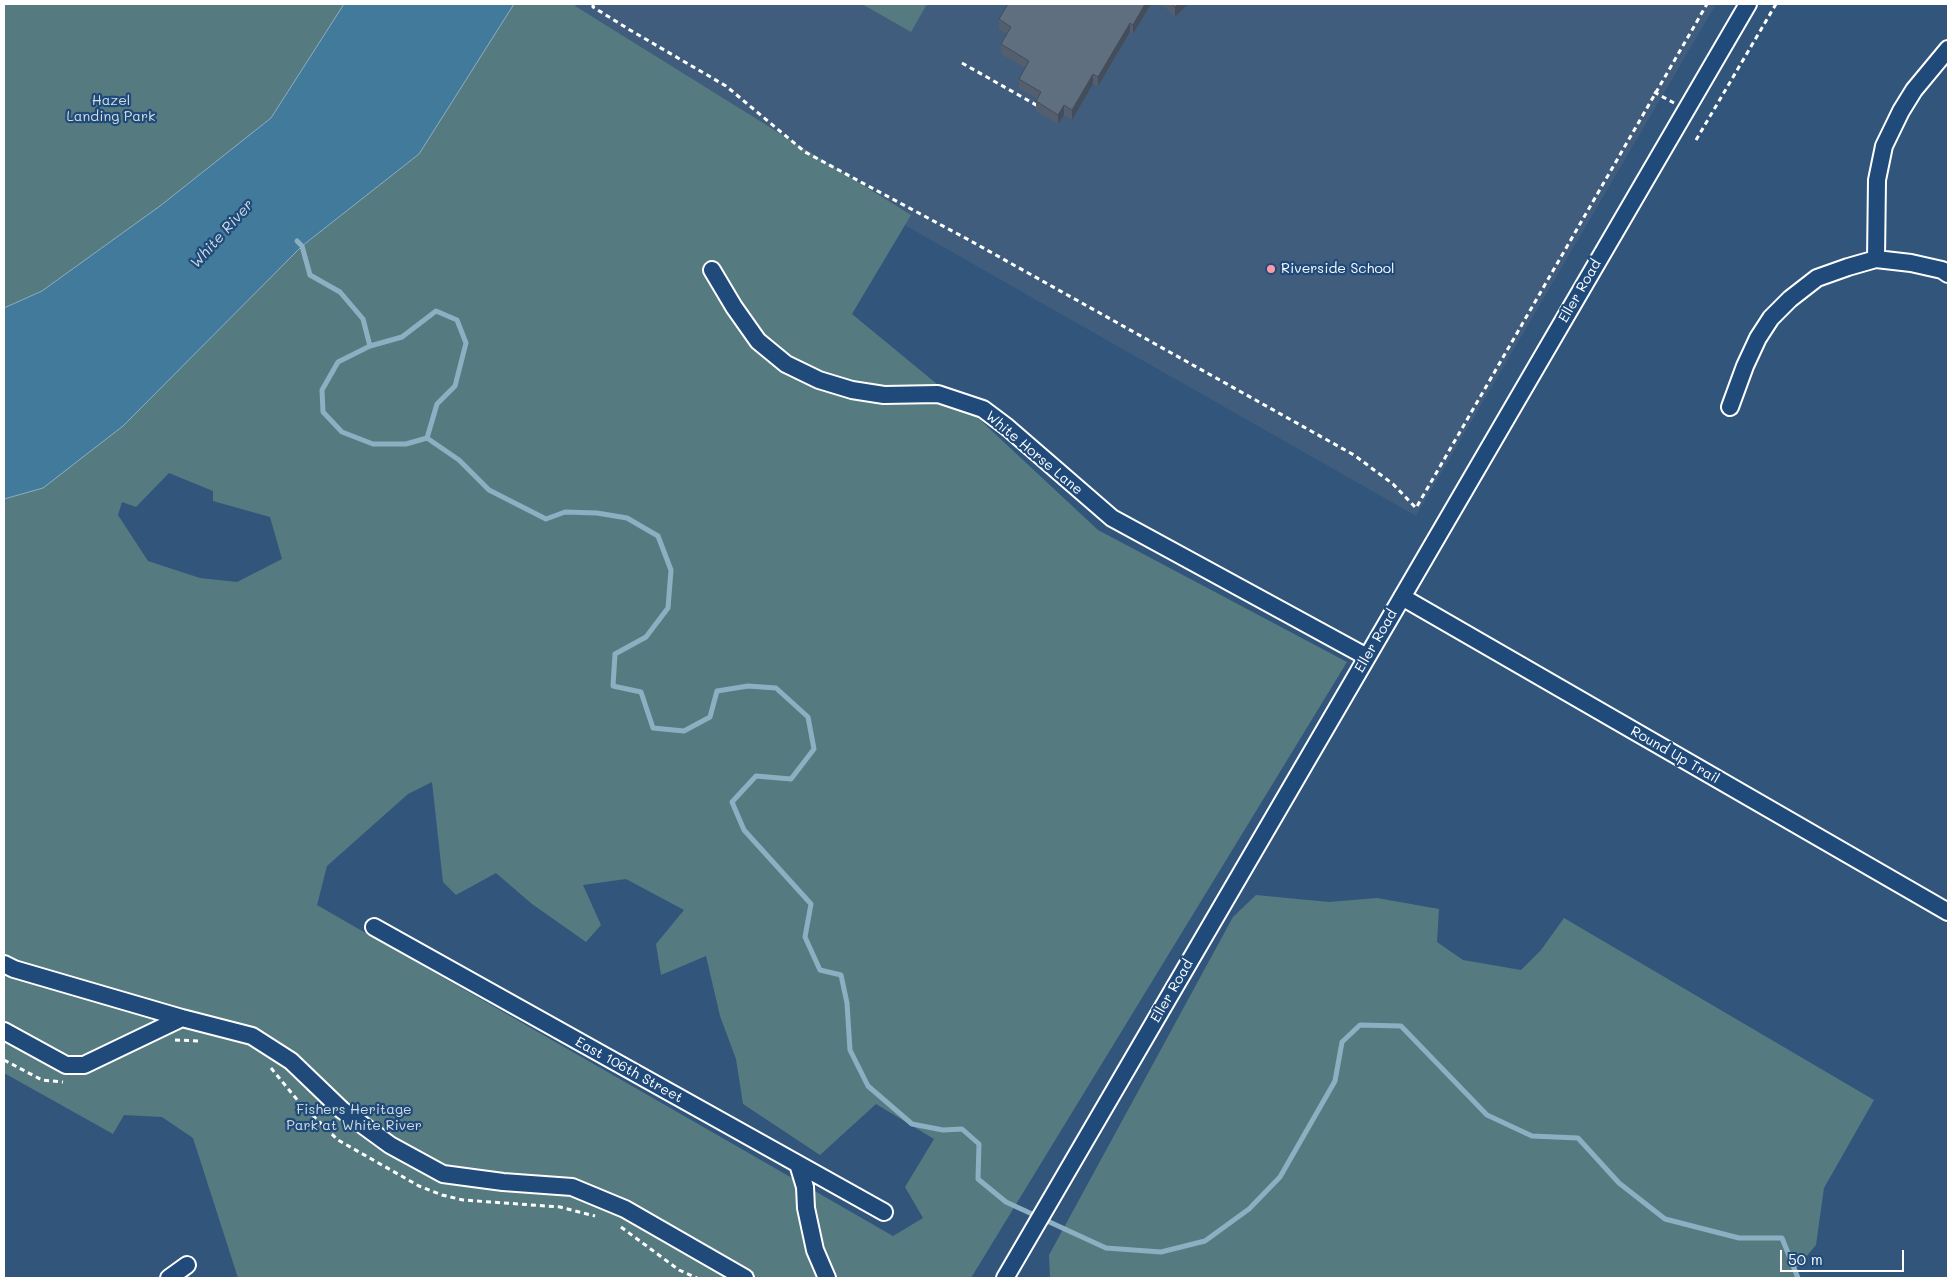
<!DOCTYPE html>
<style>
body{margin:0}
#map{position:relative;width:1952px;height:1282px;overflow:hidden;background:#32557c;font-family:Mali,sans-serif}
canvas{display:block}
.frame{position:absolute;inset:0;border:5px solid #fff;pointer-events:none}
.scale{position:absolute;left:1780px;top:1250px;width:124px;height:22px;box-sizing:border-box;border:2px solid #fff;border-top:0;padding-left:6px;font-size:15px;line-height:18px;white-space:nowrap;color:#fff;-webkit-text-stroke:4px #1f4a7a;paint-order:stroke}
</style>
<div id="map">
<canvas width="1952" height="1282"></canvas>
<div class="frame"></div>
<div class="scale">50 m</div>
</div>
<script>
const ctx = document.querySelector('canvas').getContext('2d');
ctx.lineJoin = 'round';
function fill(path, color) {
  ctx.fillStyle = color;
  ctx.fill(path, 'evenodd');
}
function shape(rows) {
  const path = new Path2D();
  for (const r of rows) {
    path.moveTo(r[0], r[1]);
    for (let i = 2; i < r.length; i += 2) path.lineTo(r[i], r[i + 1]);
  }
  return path;
}
function trace(path, color, width, dash) {
  ctx.strokeStyle = color;
  ctx.lineWidth = width;
  ctx.lineCap = dash ? 'butt' : 'round';
  ctx.setLineDash(dash || []);
  ctx.stroke(path);
}
function label(font, color, halo, rows, align = 'center') {
  ctx.font = font + ' Mali,sans-serif';
  ctx.lineWidth = 4.5;
  ctx.setLineDash([]);
  ctx.textBaseline = 'middle';
  ctx.strokeStyle = halo;
  ctx.fillStyle = color;
  for (const [text, x, y, turn = 0] of rows) {
    ctx.save();
    ctx.translate(x, y);
    ctx.rotate((+turn || 0) * Math.PI / 180);
    ctx.textAlign = isNaN(turn) ? turn : align;
    if (halo) ctx.strokeText(text, 0, 0);
    ctx.fillText(text, 0, 0);
    ctx.restore();
  }
}
fill(shape([
 [553,4,1716,4,1416,516,546,21]
]), '#405d7d');
fill(shape([
 [4,4,344,4,271,118,160,206,42,291,4,308],
 [514,4,576,4,575,6,911,215,852,314,977,417,1098,530,1347,662,971,1278,238,1278,193,1138,162,1117,124,1115,113,1134,4,1073,4,499,43,488,302,246,419,154],
 [169,473,213,491,213,501,270,517,282,559,237,582,200,578,148,561,118,515,122,502,136,507],
 [432,782,443,882,456,895,496,873,532,904,586,942,601,925,583,885,626,879,684,910,656,944,661,975,706,956,720,1016,736,1059,743,1104,820,1155,876,1104,934,1139,905,1187,923,1218,893,1236,317,905,327,866,408,794],
 [862,4,927,4,911,32],
 [1256,895,1329,902,1377,898,1439,909,1437,942,1463,960,1521,970,1541,950,1564,918,1874,1100,1824,1188,1816,1245,1795,1270,1798,1278,1050,1278,1049,1255,1233,917]
]), '#557b80');
const water = shape([
 [344,4,514,4,419,154,302,246,123,426,43,488,4,499,4,308,42,291,160,206,271,118,344,4]
]);
fill(water, '#417a9a');
trace(water, '#8dafc2', 1);
trace(shape([
 [297,241,302,246,310,275,340,292,363,319,370,346,338,362,322,390,323,412,342,432,373,444,406,444,427,438,459,460,489,490,546,519,565,512,597,513,627,518,658,536,671,570,668,608,646,637,615,654,613,686,641,692,653,728,684,731,710,717,717,691,748,686,776,688,808,717,814,749,791,779,756,776,732,802,744,830,811,904,805,937,820,970,841,975,847,1003,850,1050,868,1086,912,1124,943,1130,962,1129,979,1144,978,1179,1006,1202,1106,1248,1161,1252,1205,1241,1249,1209,1280,1177,1335,1081,1342,1042,1360,1025,1401,1026,1487,1115,1532,1136,1578,1138,1619,1183,1665,1219,1739,1238,1782,1238,1798,1278],
 [370,346,402,337,436,311,457,320,466,343,455,386,437,404,427,438]
]), '#8dafc2', 5);
const minor = shape([
 [1876,259,1877,180,1884,146,1901,111,1914,90,1948,49],
 [712,270,734,307,758,341,786,364,819,380,852,390,884,395,938,394,983,409,1007,427,1112,518,1367,657],
 [1730,407,1745,366,1758,338,1771,318,1790,299,1817,278,1848,267,1876,259,1911,263,1942,270,1948,274],
 [1402,597,1948,912],
 [374,927,884,1212],
 [4,964,14,969,182,1018,252,1036,291,1061,342,1110,390,1145,443,1174,503,1182,572,1187,625,1209,745,1278],
 [4,1031,66,1065,84,1065,182,1018],
 [798,1164,805,1187,806,1208,815,1250,827,1278],
 [169,1278,187,1265],
 [1005,1278,1748,4]
]);
trace(minor, '#fff', 20);
trace(shape([
 [593,4,593,7,630,30,726,86,805,152,969,240,1354,455,1393,484,1416,508,1707,4],
 [962,63,1038,106],
 [1654,92,1674,103],
 [1696,140,1776,4],
 [175,1040,201,1041],
 [4,1060,42,1080,63,1082],
 [271,1068,299,1102,338,1140,419,1186,442,1195,463,1200,560,1207,595,1216],
 [621,1227,679,1270,697,1278]
]), '#fff', 3, [5, 4]);
trace(minor, '#1f4a7a', 16);
fill(shape([
 [1008,4,1151,4,1133,34,1130,32,1098,86,1093,84,1072,120,1064,115,1058,124,1036,111,1036,101,1037,99,1019,88,1019,79,1025,68,1001,54,1001,44,1007,34,999,29,999,19],
 [1162,4,1188,4,1175,17]
]), '#535f6e');
fill(shape([
 [1145,4,1151,4,1133,34,1133,25],
 [1179,4,1188,4,1175,17,1175,7],
 [1130,23,1130,32,1098,86,1098,77],
 [1093,74,1093,84,1072,120,1072,110],
 [1064,105,1064,115,1058,124,1058,115]
]), '#434e5a');
const building = shape([
 [1008,4,1145,4,1133,25,1130,23,1098,77,1093,74,1072,110,1064,105,1058,115,1036,101,1041,92,1019,79,1029,61,1001,44,1011,27,999,19,1008,4],
 [1171,4,1179,4,1175,7,1171,4]
]);
fill(building, '#606f80');
trace(building, '#434e5a', 1);
for (const [x, y, r, color] of [
 [1271,269,5,"#ff9aa2"]
]) {
  const dot = new Path2D();
  dot.arc(x, y, r, 0, 2 * Math.PI);
  ctx.fillStyle = color;
  ctx.fill(dot);
  trace(dot, '#1f4a7a', 2);
}
label('14px', '#d4dedf', '#1f4a7a', [
 ["Hazel",111,101],
 ["Landing Park",111,117],
 ["Fishers Heritage",354,1110],
 ["Park at White River",354,1126]
]);
label('14px', '#fff', '#1f4a7a', [
 ["Riverside School",1281,269]
], 'left');
label('14px', '#fff', '#1f4a7a', [
 ["Eller Road",1580,291,-60],
 ["White Horse Lane",1034,453,40],
 ["Eller Road",1376,641,-60],
 ["Round Up Trail",1675,755,30],
 ["Eller Road",1172,991,-60],
 ["East 106th Street",629,1070,29]
]);
label('italic 15px', '#d0dee6', '#1f4a7a', [
 ["White River",222,234,-48]
]);
</script>
